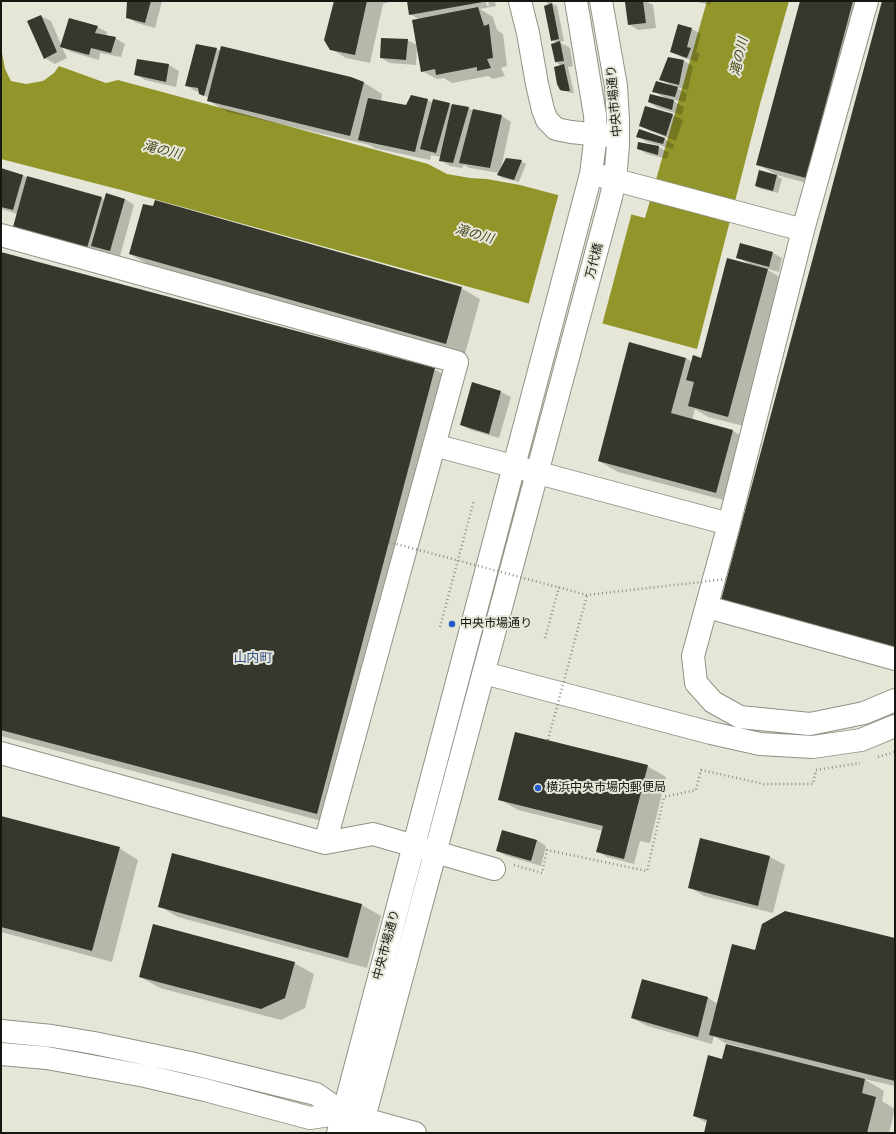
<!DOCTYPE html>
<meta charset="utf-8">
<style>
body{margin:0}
#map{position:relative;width:896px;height:1134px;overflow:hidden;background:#e5e6d8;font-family:Jost,sans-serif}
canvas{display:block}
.frame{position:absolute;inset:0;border:2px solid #171712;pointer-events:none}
</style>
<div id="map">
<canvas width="896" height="1134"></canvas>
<div class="frame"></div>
</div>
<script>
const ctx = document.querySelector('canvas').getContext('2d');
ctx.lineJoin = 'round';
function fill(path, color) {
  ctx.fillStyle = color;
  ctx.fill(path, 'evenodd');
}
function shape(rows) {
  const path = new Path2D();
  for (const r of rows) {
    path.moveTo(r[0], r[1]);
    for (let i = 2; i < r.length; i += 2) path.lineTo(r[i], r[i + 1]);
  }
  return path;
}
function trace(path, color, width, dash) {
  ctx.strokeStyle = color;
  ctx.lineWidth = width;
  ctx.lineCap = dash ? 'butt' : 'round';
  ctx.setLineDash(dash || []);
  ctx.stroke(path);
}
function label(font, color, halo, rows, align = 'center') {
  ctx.font = font + ' Jost,"Noto Sans JP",sans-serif';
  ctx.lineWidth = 4;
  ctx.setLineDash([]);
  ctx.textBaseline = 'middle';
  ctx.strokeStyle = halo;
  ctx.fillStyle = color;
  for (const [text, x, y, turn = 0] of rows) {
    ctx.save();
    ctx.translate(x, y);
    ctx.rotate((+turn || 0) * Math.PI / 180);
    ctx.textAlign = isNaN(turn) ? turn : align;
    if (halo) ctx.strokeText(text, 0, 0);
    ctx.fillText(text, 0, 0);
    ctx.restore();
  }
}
fill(shape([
 [707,1,789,1,760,104,697,349,523,302,125,191,1,159,1,51,2,53,5,69,11,81,26,84,43,81,54,73,59,66,106,83,118,80,428,164,447,174,470,178,487,179,520,185,645,218]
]), '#92962a');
fill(shape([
 [559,193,632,212,602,325,528,306]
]), '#e5e6d8');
fill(shape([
 [128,1,162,1,155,28,137,23,127,17],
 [335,1,392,1,383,4,370,63,346,58,331,49],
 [408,1,486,1,487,6,489,6,488,1,495,1,496,6,480,9,493,17,497,30,503,34,507,66,501,68,505,76,493,79,488,76,452,83,444,78,437,79,422,71,420,20,410,14],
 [544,1,547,1,547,2,556,1,551,3,557,6,564,41,559,42,570,48,573,66,568,67,574,93,570,93,561,89,562,66,555,62,557,43,552,40,550,5],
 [635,1,645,1,653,5,656,28,638,30,629,24,626,2],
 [694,1,711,1,710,5],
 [801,1,875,1,825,188,777,175,757,164],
 [41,16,51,21,62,47,97,27,107,32,106,36,115,38,125,44,121,57,100,53,99,60,71,52,62,47,67,58,55,64,45,58],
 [692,29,701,34,696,52,700,54,697,62,681,57,671,51],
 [407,40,417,45,416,65,390,63,381,58],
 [197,45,363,82,382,94,381,101,407,106,411,96,428,100,433,103,449,104,453,106,468,108,474,111,502,116,511,122,501,168,521,161,526,164,519,182,502,178,498,175,499,173,470,168,464,165,462,168,450,166,440,160,441,157,431,155,430,160,374,148,370,145,228,112,209,101,209,98,200,93,200,92,195,91,186,85],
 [138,60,169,65,179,71,176,87,145,80,135,74],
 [684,61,693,66,688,90,676,87,687,94,685,102,670,99,684,107,682,115,658,108,649,102,667,99,653,91,672,86,660,79],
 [646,107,673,115,683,120,676,141,650,131,640,125],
 [638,137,665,139,674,145,673,149,647,142],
 [639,143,659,147,669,153,667,159,647,154,638,148],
 [1,169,23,175,27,178,101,198,105,200,125,199,134,205,120,256,103,251,102,255,17,214,1,209],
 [760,172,777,176,782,179,778,193,761,189,756,186],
 [1,253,434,369,454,380,337,825,1,736],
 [773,253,782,258,779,272,764,268,787,281,748,427,708,417,695,409,692,420,733,431,752,442,735,503,618,472,599,461,686,358,692,362,701,359,751,265,737,257],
 [130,254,461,288,480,299,465,354,149,265],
 [473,384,501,392,511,397,499,438,471,430,461,425],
 [647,766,666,777,650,843,640,841,634,864,607,857,598,851,603,831,518,810,499,799],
 [1,817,119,848,138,860,112,962,1,932],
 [701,839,770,857,785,865,773,913,704,896,689,887],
 [537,840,546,846,541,866,507,856,497,851],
 [362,905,381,916,367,968,178,917,159,906],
 [895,939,895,1086,864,1079,884,1091,882,1101,895,1109,889,1133,705,1133,707,1123,694,1116,723,1060,753,1051,749,1049,725,1043,714,1036,712,1044,647,1026,632,1018,643,980,708,998,718,1004,755,951],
 [294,963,314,974,305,1008,281,1020,160,988,140,977]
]), '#0003');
fill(shape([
 [127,1,151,1,145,23,126,18],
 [334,1,367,1,355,55,330,50,324,40],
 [407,1,483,1,483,2,409,15],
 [643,1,646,23,628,25,625,2],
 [800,1,853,1,806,178,756,165],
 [882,1,895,1,895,648,721,600],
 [552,3,559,39,551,41,544,6],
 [478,7,484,26,489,24,493,58,487,59,491,68,477,71,477,67,436,75,435,69,421,72,412,20],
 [41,15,57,52,44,59,27,21],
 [69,18,98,26,95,33,116,37,111,53,91,48,89,55,60,47],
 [678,24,692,28,687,47,691,48,687,58,670,52],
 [381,38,408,39,406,60,380,58],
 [560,41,564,61,555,62,551,44],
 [196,44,217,48,204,96,199,94,198,88,185,86],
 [221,46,351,77,364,82,350,136,207,101],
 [668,57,684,60,679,85,659,80],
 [137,59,169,64,166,82,134,75],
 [564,64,570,91,564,91,560,90,557,84,554,67],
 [656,81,678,87,675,97,652,92],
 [650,94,674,100,672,110,648,102],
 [411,95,428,99,415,152,358,140,368,98,406,105],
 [433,99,450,103,436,153,420,149],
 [452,104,469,107,453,163,439,161],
 [645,106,673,114,666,136,639,126],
 [473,109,502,115,490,168,459,163],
 [639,129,665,138,663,144,636,137],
 [638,142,659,146,658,155,637,149],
 [506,158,522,160,514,180,497,175],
 [1,168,23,175,13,210,1,207],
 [759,170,777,175,773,191,755,186],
 [27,176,102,197,87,248,13,227],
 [106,193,125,199,110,251,91,246],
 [155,200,462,287,446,344,129,254,143,204,153,206],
 [740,243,773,252,769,267,736,258],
 [1,252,435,368,317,814,1,730],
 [727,258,768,269,728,417,688,406,694,382,686,380,693,355,701,358],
 [629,342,686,358,671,413,733,430,716,493,598,461],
 [472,382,501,391,489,434,460,425],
 [515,732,648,765,624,859,596,852,603,826,498,800],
 [1,816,120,847,92,951,1,927],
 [502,830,537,840,531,861,496,851],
 [700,838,770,856,758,906,688,888],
 [172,853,362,904,348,958,158,907],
 [785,911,895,938,895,1081,709,1035,732,944,755,950,762,924],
 [153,924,295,962,285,998,261,1009,139,977],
 [642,979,708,997,698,1037,631,1018],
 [726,1044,865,1079,862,1093,876,1097,867,1133,704,1133,707,1120,693,1116,708,1055,722,1059]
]), '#37382d');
const minor = shape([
 [520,1,528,33,537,84,543,110,547,120,556,129,571,132,610,136],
 [601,176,803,230],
 [1,235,457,362,325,843,1,753],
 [434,445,729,524,803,230,867,1],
 [729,524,693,656,696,683,713,702,740,717,810,724,864,713,895,700],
 [707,607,895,659],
 [484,673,711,733,760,744,813,747,861,740,895,726],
 [325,843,373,834,494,869],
 [1,1031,52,1036,94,1043,190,1063,316,1094,343,1113,415,1133],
 [1,1054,47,1058,145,1076,205,1090,310,1118,343,1113],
 [338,1133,591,174,596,134,595,115,576,1],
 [360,1133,610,201,615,180,618,145,618,120,616,86,601,1]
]);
trace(minor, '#919285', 24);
trace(shape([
 [440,627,474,500],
 [545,638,559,587],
 [878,757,895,752],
 [514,865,542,873,547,850,647,871,664,797,696,790,701,770,764,784,813,784,816,770,860,763]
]), '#8e8f85', 2.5, [1, 3]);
trace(minor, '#fff', 22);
trace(shape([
 [389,542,587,595,727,579],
 [548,740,587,595]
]), '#8e8f85', 2.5, [1, 3]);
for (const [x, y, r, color] of [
 [452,624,4,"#225ac7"],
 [538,788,4,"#225ac7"]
]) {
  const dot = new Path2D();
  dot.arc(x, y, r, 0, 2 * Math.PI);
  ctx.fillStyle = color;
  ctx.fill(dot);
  trace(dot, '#e5e6d8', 1.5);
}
label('12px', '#171712', '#e5e6d8', [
 ["中央市場通り",615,101,-95],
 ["万代橋",595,261,-75],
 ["中央市場通り",387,945,-75]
]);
label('12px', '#171712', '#e5e6d8', [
 ["中央市場通り",460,624],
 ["横浜中央市場内郵便局",546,788]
], 'left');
label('italic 13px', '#47491e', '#e5e6d8', [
 ["滝の川",740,57,-77],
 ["滝の川",162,151,14],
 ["滝の川",474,235,16]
]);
label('13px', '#36558e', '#e5e6d8', [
 ["山内町",253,659]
]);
</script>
